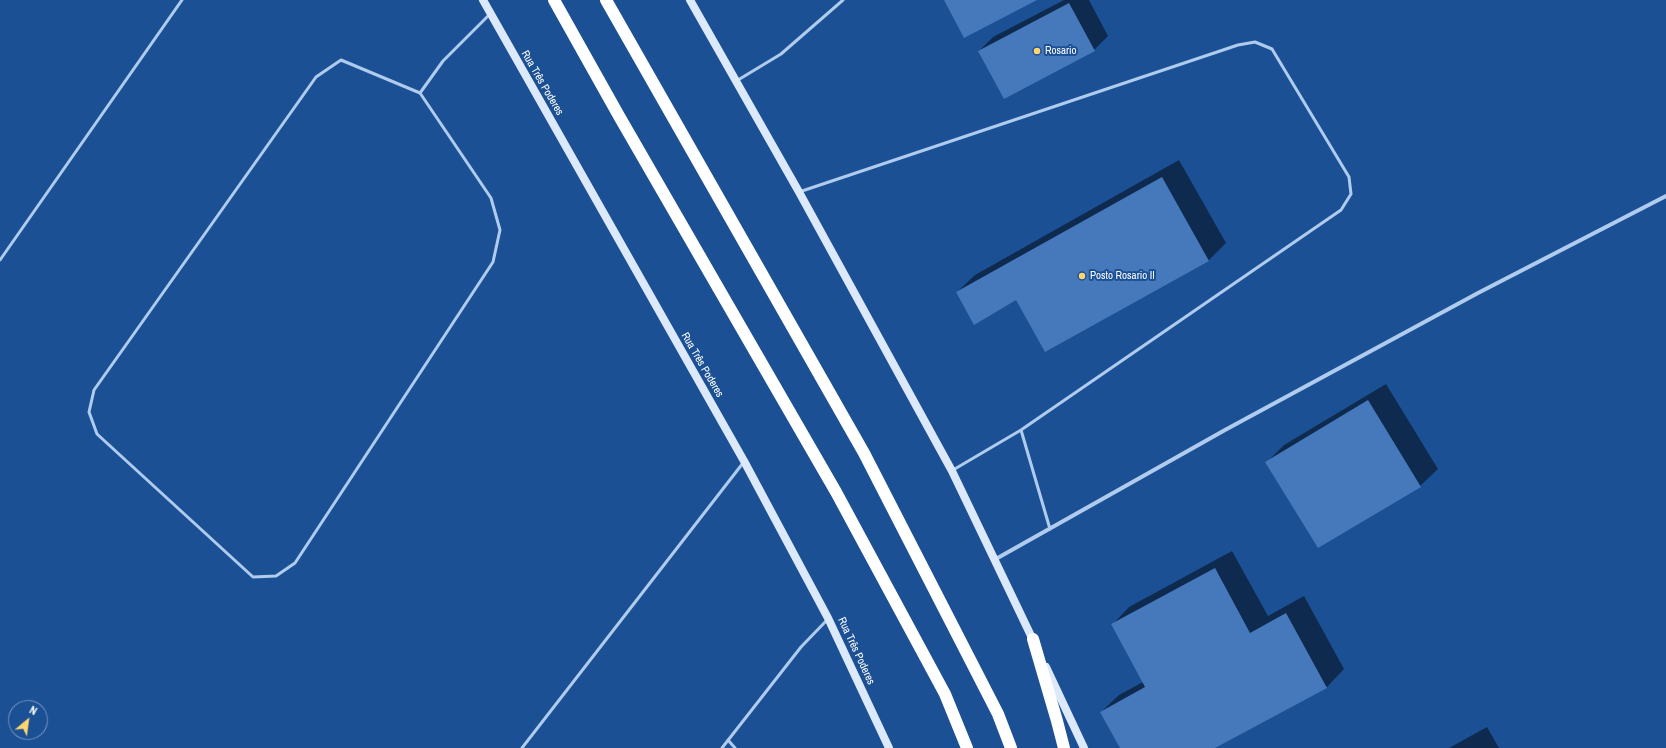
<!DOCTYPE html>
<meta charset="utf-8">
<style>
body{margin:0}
#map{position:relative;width:1666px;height:748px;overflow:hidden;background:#1c5095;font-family:"Archivo Narrow",sans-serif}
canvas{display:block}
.north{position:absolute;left:8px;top:700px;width:40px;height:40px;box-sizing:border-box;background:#1c5095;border:1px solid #7796bf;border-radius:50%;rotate:29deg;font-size:11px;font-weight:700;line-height:16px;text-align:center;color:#fff}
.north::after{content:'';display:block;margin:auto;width:14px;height:18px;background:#ffd66d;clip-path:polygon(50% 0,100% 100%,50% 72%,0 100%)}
</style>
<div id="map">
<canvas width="1666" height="748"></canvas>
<div class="north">N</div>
</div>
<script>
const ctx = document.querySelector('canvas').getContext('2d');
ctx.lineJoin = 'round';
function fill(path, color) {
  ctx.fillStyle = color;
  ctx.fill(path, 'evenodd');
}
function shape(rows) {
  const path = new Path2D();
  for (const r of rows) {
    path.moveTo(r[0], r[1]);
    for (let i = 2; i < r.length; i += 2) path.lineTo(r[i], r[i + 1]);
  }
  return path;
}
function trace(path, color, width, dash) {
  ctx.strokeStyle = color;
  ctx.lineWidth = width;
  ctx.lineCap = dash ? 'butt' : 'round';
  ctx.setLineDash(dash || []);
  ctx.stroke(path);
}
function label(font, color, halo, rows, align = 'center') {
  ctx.font = font + ' "Archivo Narrow",sans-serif';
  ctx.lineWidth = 4;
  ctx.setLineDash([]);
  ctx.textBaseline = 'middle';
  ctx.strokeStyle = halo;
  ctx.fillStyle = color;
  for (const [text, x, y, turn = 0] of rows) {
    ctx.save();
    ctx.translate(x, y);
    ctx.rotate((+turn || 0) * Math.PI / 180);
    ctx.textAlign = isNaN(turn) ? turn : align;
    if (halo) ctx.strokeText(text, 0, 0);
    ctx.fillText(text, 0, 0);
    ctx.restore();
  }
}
fill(shape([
 [1064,0,1089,0,1108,36,1094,50,1004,98,979,51,993,37],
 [1179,160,1226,243,1209,260,1045,350,1016,298,957,292,975,275],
 [1386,384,1438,469,1420,486,1267,462,1284,445],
 [1232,551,1268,616,1304,596,1344,669,1327,687,1213,748,1121,748,1101,712,1119,695,1143,682,1112,625,1129,607],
 [1487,727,1499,748,1449,748]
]), '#0007');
fill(shape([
 [944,0,1037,0,964,38],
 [1069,3,1095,51,1004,99,978,51],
 [1162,177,1209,261,1045,352,1016,300,974,325,956,292],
 [1368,400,1421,487,1318,548,1265,462],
 [1215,568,1250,633,1286,613,1327,688,1215,748,1120,748,1100,712,1145,687,1111,624]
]), '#4579bb');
trace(shape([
 [738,80,781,54,843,0],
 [420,93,491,198,500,230,493,262,295,563,276,576,253,577,97,434,89,412,94,390,316,77,341,60,420,93,443,61,490,14],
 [799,192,1238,45,1255,42,1272,49,1349,177,1351,194,1341,210,1021,430,953,470],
 [0,260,182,0],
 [1021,430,1050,529],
 [728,740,735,748],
 [522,748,743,463],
 [722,748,801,647,827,620]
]), '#afccef', 3);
trace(shape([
 [994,560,1225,430,1478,293,1666,196]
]), '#afccef', 4);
trace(shape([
 [483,0,744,461,828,618,889,748],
 [690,0,799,192,952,471,1034,642],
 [1046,667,1084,748]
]), '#dce9fb', 8);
trace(shape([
 [554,0,619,116,836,492,945,694,967,748],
 [606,0,864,453,998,714,1011,748],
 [1033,639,1057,721,1064,748]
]), '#fff', 12);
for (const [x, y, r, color] of [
 [1037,51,4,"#ffd66d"],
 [1082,276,4,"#ffd66d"]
]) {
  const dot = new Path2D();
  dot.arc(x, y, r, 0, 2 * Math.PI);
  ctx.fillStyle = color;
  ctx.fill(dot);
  trace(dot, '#1c5095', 1.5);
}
label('11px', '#fff', '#1c5095', [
 ["Rosario",1045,51],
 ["Posto Rosario II",1090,276]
], 'left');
label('11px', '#fff', '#1c5095', [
 ["Rua Três Poderes",542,83,60],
 ["Rua Três Poderes",702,365,60],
 ["Rua Três Poderes",856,651,65]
]);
</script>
